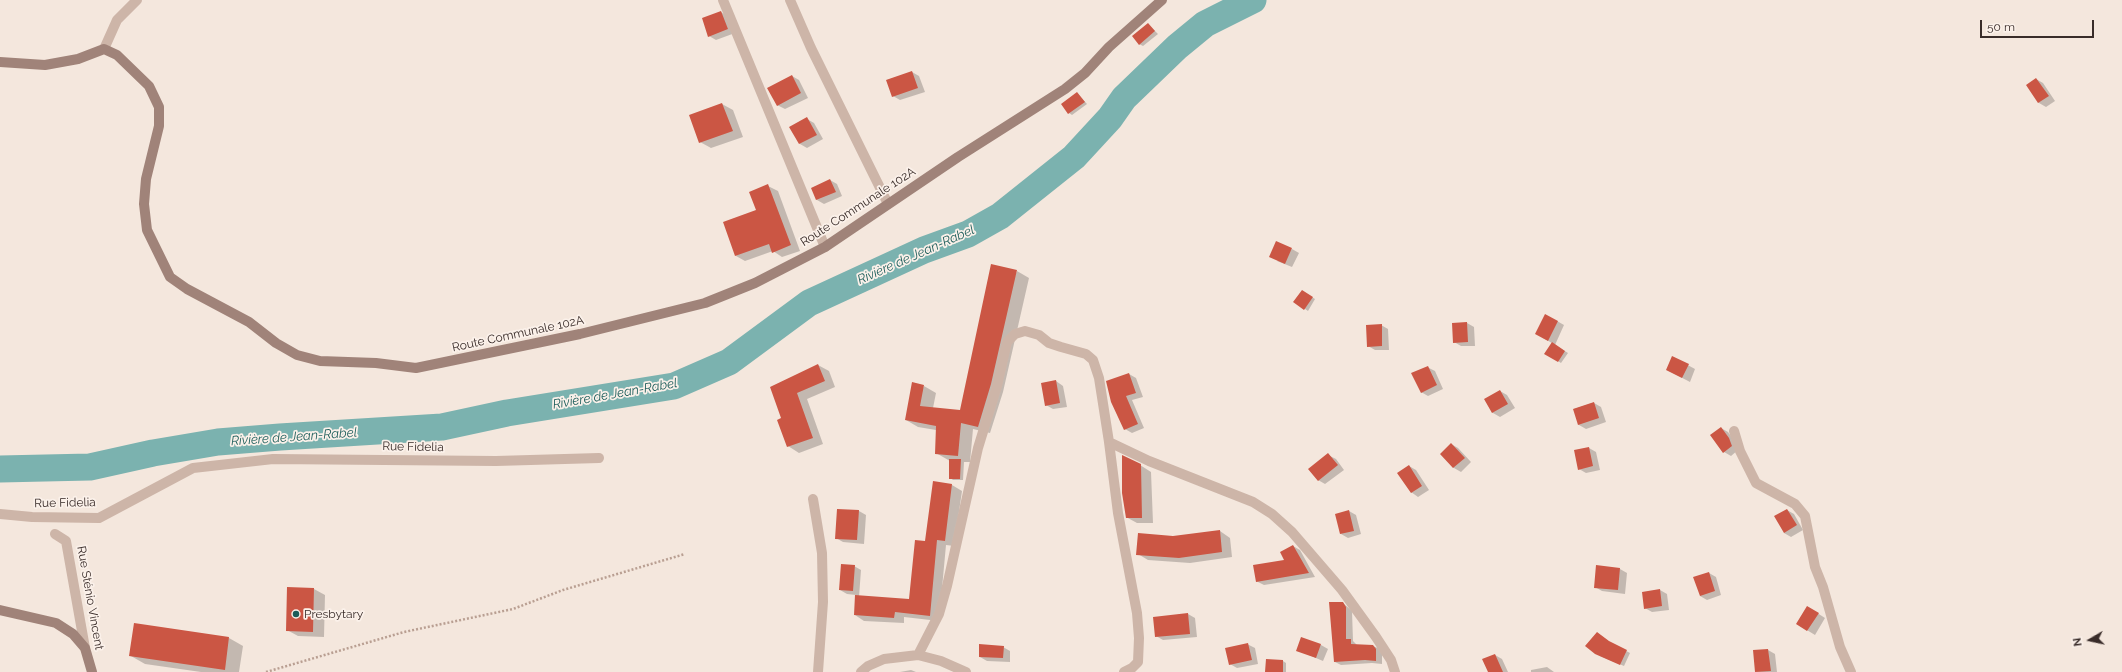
<!DOCTYPE html>
<meta charset="utf-8">
<style>
body{margin:0}
#map{position:relative;width:2122px;height:672px;overflow:hidden;background:#f4e7dd;font-family:Raleway,sans-serif}
canvas{display:block}
.north{position:absolute;left:2070px;top:620px;width:40px;height:40px;-webkit-text-stroke:3px #fbf1ea;paint-order:stroke;rotate:261deg;font-size:11px;font-weight:700;line-height:16px;text-align:center;color:#392c29}
.north::after{content:'';display:block;margin:auto;width:14px;height:18px;background:#392c29;clip-path:polygon(50% 0,100% 100%,50% 72%,0 100%)}
.scale{position:absolute;left:1980px;top:20px;width:114px;height:18px;box-sizing:border-box;border:2px solid #392c29;border-top:0;padding-left:5px;font-size:12px;line-height:14px;white-space:nowrap;color:#392c29;-webkit-text-stroke:3px #fbf1ea;paint-order:stroke}
</style>
<div id="map">
<canvas width="2122" height="672"></canvas>
<div class="north">N</div>
<div class="scale">50 m</div>
</div>
<script>
const ctx = document.querySelector('canvas').getContext('2d');
ctx.lineJoin = 'round';
function fill(path, color) {
  ctx.fillStyle = color;
  ctx.fill(path, 'evenodd');
}
function shape(rows) {
  const path = new Path2D();
  for (const r of rows) {
    path.moveTo(r[0], r[1]);
    for (let i = 2; i < r.length; i += 2) path.lineTo(r[i], r[i + 1]);
  }
  return path;
}
function trace(path, color, width, dash) {
  ctx.strokeStyle = color;
  ctx.lineWidth = width;
  ctx.lineCap = dash ? 'butt' : 'round';
  ctx.setLineDash(dash || []);
  ctx.stroke(path);
}
function label(font, color, halo, rows, align = 'center') {
  ctx.font = font + ' Raleway,sans-serif';
  ctx.lineWidth = 3.5;
  ctx.setLineDash([]);
  ctx.textBaseline = 'middle';
  ctx.strokeStyle = halo;
  ctx.fillStyle = color;
  for (const [text, x, y, turn = 0] of rows) {
    ctx.save();
    ctx.translate(x, y);
    ctx.rotate((+turn || 0) * Math.PI / 180);
    ctx.textAlign = isNaN(turn) ? turn : align;
    if (halo) ctx.strokeText(text, 0, 0);
    ctx.fillText(text, 0, 0);
    ctx.restore();
  }
}
fill(shape([
 [721,12,728,17,735,33,716,40,709,36],
 [1148,24,1158,34,1143,46,1139,44],
 [912,72,919,76,925,92,900,100,893,96,887,80],
 [792,76,799,80,808,98,785,109,777,105],
 [2036,79,2043,83,2055,101,2046,107,2039,103,2027,85],
 [1077,93,1087,104,1072,115,1069,113],
 [722,104,733,110,743,137,711,148,700,142,690,116],
 [807,119,814,123,823,139,807,148,800,144,791,127],
 [830,180,837,184,842,196,824,204,817,200,812,188],
 [768,186,778,191,800,251,782,257,773,251,745,261,736,256],
 [1292,249,1299,253,1292,267,1277,261],
 [1017,271,1029,278,1003,392,990,433,973,429,970,462,964,462,963,480,953,480,950,478,950,461,936,453,936,430,918,427,906,420,924,386,936,393,933,408,961,411],
 [1305,293,1315,299,1308,311,1295,302],
 [1557,321,1564,325,1555,345,1568,353,1561,363,1546,353,1552,343,1543,338],
 [1467,323,1474,327,1475,346,1461,346,1454,342],
 [1381,325,1388,329,1389,350,1375,350,1368,346],
 [1673,357,1695,369,1690,382,1667,370],
 [818,365,829,371,835,387,807,399,823,444,799,453,788,446,783,418,771,387],
 [1427,367,1435,371,1443,389,1428,396,1421,392],
 [1129,374,1136,378,1143,397,1132,400,1144,428,1132,433,1125,429,1112,401],
 [1056,381,1063,386,1067,407,1053,409,1046,405],
 [1500,391,1507,395,1515,408,1500,417,1493,413,1485,400],
 [1594,403,1601,407,1606,422,1586,429,1579,425,1574,409],
 [1721,428,1728,432,1736,443,1738,450,1731,456,1724,452],
 [1451,444,1458,448,1471,462,1461,472,1454,468,1441,454],
 [1589,448,1596,452,1600,470,1586,473,1579,469],
 [1328,455,1336,459,1344,470,1325,484,1318,480],
 [1140,465,1151,472,1153,523,1137,523,1126,517],
 [1409,466,1416,470,1429,490,1418,497,1411,492],
 [934,483,952,485,962,491,954,546,946,545,939,621,904,617,904,623,864,621,855,615,856,595,847,594,840,590,854,566,861,570,859,597,910,600,926,542],
 [838,510,859,511,866,515,864,544,843,542,836,538],
 [1787,510,1794,514,1803,530,1791,537,1784,533],
 [1349,511,1356,515,1361,534,1348,538,1341,534],
 [1220,531,1230,538,1232,557,1190,563,1148,560,1138,554,1173,537],
 [1293,546,1300,550,1315,577,1264,585,1256,581,1286,561],
 [1597,566,1620,569,1627,573,1625,594,1602,591,1595,587],
 [1709,573,1716,577,1721,595,1707,600,1700,596],
 [314,589,325,595,324,637,298,636,287,630],
 [1660,590,1667,594,1669,610,1652,612,1645,608],
 [1343,603,1352,611,1353,641,1357,645,1373,646,1380,649,1382,654,1382,664,1372,663,1341,665,1335,662],
 [1808,607,1825,618,1815,635,1797,624],
 [1188,614,1195,618,1197,637,1163,640,1156,636],
 [229,638,243,646,239,672,201,672,145,664,131,656],
 [1611,643,1630,653,1624,666,1600,656],
 [1247,644,1255,648,1258,664,1237,668,1230,664],
 [1321,645,1328,649,1323,661,1297,650],
 [1003,647,1010,651,1010,662,987,661,980,657],
 [1768,650,1775,654,1777,672,1756,672,1754,651],
 [1495,655,1502,659,1508,672,1489,672],
 [1283,661,1286,663,1286,672,1267,672],
 [1547,667,1554,672,1531,672,1531,670],
 [911,670,916,672,900,672]
]), '#0003');
trace(shape([
 [0,469,90,467,153,453,218,442,280,437,442,427,507,413,674,386,729,362,809,303,924,250,968,234,1000,216,1074,157,1110,118,1124,98,1177,47,1205,24,1253,0]
]), '#7bb2af', 27);
fill(shape([
 [721,11,728,29,708,37,702,18],
 [1148,23,1155,31,1139,45,1132,36],
 [912,71,918,88,892,97,886,80],
 [792,75,801,93,777,106,767,88],
 [2036,78,2049,96,2038,103,2026,85],
 [1077,92,1085,102,1068,114,1061,104],
 [722,103,733,131,699,143,689,115],
 [807,117,817,135,799,144,789,127],
 [830,179,836,192,816,200,811,188],
 [768,184,791,245,772,253,769,244,735,256,723,222,756,210,749,192],
 [1276,241,1292,248,1285,264,1269,257],
 [991,264,1017,270,991,384,978,427,961,423,958,456,935,454,936,426,905,420,912,382,924,385,920,406,960,410],
 [1302,290,1313,297,1304,310,1293,302],
 [1545,314,1558,321,1548,341,1535,334],
 [1467,322,1468,342,1453,343,1452,323],
 [1382,324,1382,346,1367,347,1366,325],
 [1552,342,1565,351,1558,362,1544,354],
 [1672,356,1689,364,1682,378,1666,370],
 [818,364,825,381,797,393,813,438,787,447,777,420,781,418,770,387],
 [1428,366,1437,385,1421,393,1411,373],
 [1129,373,1136,393,1126,396,1138,424,1124,430,1111,402,1106,381],
 [1056,380,1060,403,1045,406,1041,383],
 [1500,390,1508,404,1492,413,1484,399],
 [1594,402,1599,418,1578,425,1573,409],
 [1721,427,1729,438,1732,446,1723,453,1710,435],
 [1451,443,1465,458,1453,468,1440,454],
 [1589,447,1593,466,1578,470,1574,450],
 [1328,453,1338,465,1318,481,1308,469],
 [1122,455,1141,464,1142,518,1126,518,1122,493],
 [949,459,961,459,960,479,949,479],
 [1409,465,1422,486,1411,493,1397,473],
 [933,481,952,484,945,541,937,540,930,616,895,612,894,618,854,615,855,595,909,599,915,540,925,541],
 [837,509,859,510,857,540,835,539],
 [1787,509,1797,525,1784,533,1774,516],
 [1349,510,1354,531,1340,534,1335,514],
 [1220,530,1222,552,1179,558,1136,555,1138,533,1173,536],
 [1293,545,1309,573,1256,582,1253,565,1284,560,1280,552],
 [841,564,855,565,853,591,839,590],
 [1596,565,1620,568,1618,590,1594,588],
 [1709,572,1715,591,1700,596,1693,577],
 [287,587,314,588,313,632,286,631],
 [1660,589,1662,606,1644,609,1642,592],
 [1329,602,1343,602,1346,607,1346,639,1351,639,1351,644,1373,645,1376,649,1376,661,1365,660,1334,662],
 [1807,606,1819,613,1807,631,1796,624],
 [1188,613,1190,634,1155,637,1153,617],
 [134,623,229,637,225,670,129,656],
 [1597,632,1609,641,1627,650,1620,665,1595,654,1585,646],
 [1301,637,1321,644,1316,658,1296,651],
 [1248,643,1252,660,1229,665,1225,648],
 [979,644,1004,646,1003,658,979,657],
 [1768,649,1771,671,1755,672,1753,650],
 [1495,654,1503,672,1488,672,1482,659],
 [1266,659,1283,660,1283,672,1265,672]
]), '#cb5644');
trace(shape([
 [266,672,404,632,513,609,563,590,685,554]
]), '#b99f92', 2.5, [2, 2]);
trace(shape([
 [723,0,825,247],
 [790,0,811,48,888,204],
 [104,49,117,20,137,0],
 [1734,431,1740,451,1756,483,1795,504,1805,516,1815,567,1823,587,1840,647,1851,672],
 [1109,442,1118,513,1137,613,1139,638,1138,662,1132,668,1124,672],
 [813,499,822,553,823,602,818,672],
 [0,514,32,517,99,518,193,468,273,459,496,461,599,458],
 [55,534,66,541,85,648],
 [918,655,939,614,947,586,978,448,997,386,1007,342,1015,334,1025,331,1039,335,1049,343,1061,347,1086,354,1093,360,1099,378,1109,442,1149,461,1253,502,1272,514,1292,532,1342,590,1376,637,1391,660,1395,672],
 [861,672,868,666,884,659,918,655,941,661,966,672]
]), '#cdb5a8', 10);
trace(shape([
 [0,62,45,65,78,59,104,49,117,55,149,86,159,107,159,126,146,179,144,204,147,230,170,277,187,289,249,322,276,343,297,355,320,361,376,363,416,368,580,334,705,303,755,283,825,247,958,157,1065,89,1085,73,1109,47,1162,0],
 [0,610,56,623,73,634,85,648,92,672]
]), '#a08379', 10);
for (const [x, y, r, color] of [
 [296,614,4,"#1c5d5a"]
]) {
  const dot = new Path2D();
  dot.arc(x, y, r, 0, 2 * Math.PI);
  ctx.fillStyle = color;
  ctx.fill(dot);
  trace(dot, '#fbf1ea', 1.5);
}
label('12px', '#392c29', '#fbf1ea', [
 ["Route Communale 102A",858,207,-33],
 ["Route Communale 102A",518,334,-12],
 ["Rue Fidelia",413,447,1],
 ["Rue Fidelia",65,503,-1],
 ["Rue Sténio Vincent",90,598,80]
]);
label('12px', '#392c29', '#fbf1ea', [
 ["Presbytary",304,614]
], 'left');
label('italic 13px', '#1c5d5a', '#fbf1ea', [
 ["Rivière de Jean-Rabel",916,255,-24],
 ["Rivière de Jean-Rabel",615,394,-10],
 ["Rivière de Jean-Rabel",294,437,-4]
]);
</script>
